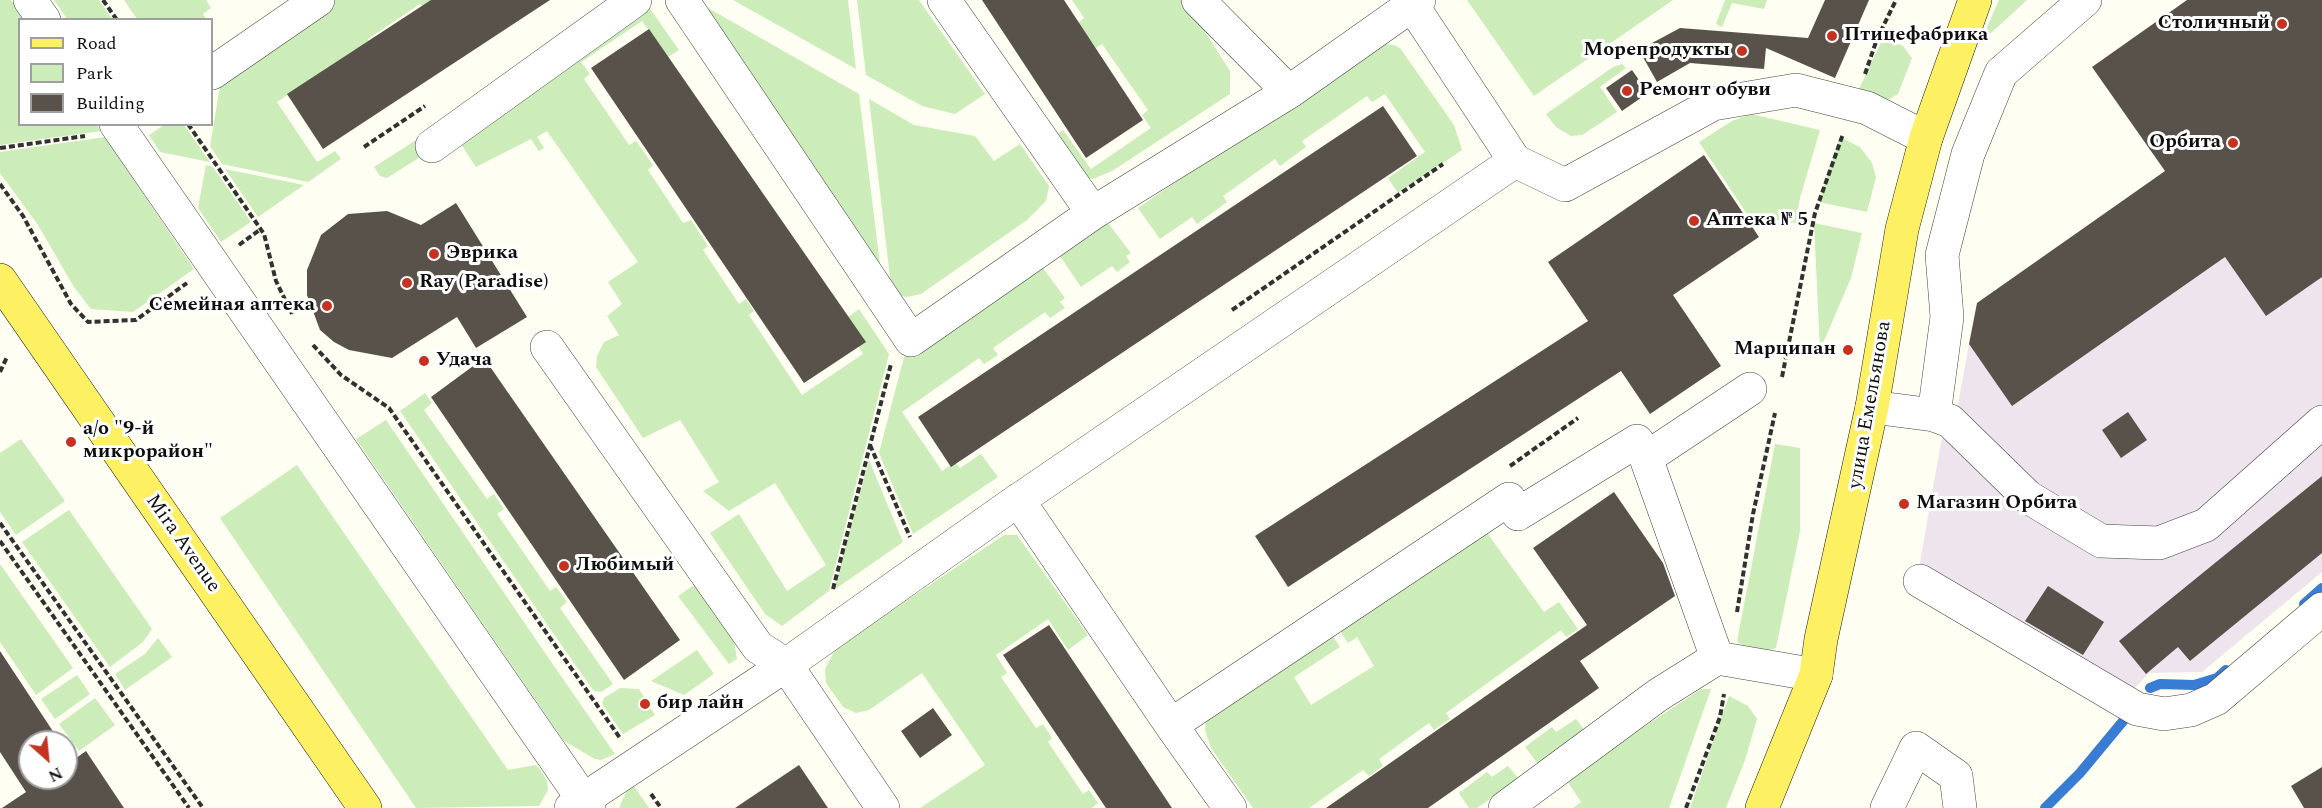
<!DOCTYPE html>
<meta charset="utf-8">
<style>
body{margin:0}
#map{position:relative;width:2322px;height:808px;overflow:hidden;background:#fffef2;font-family:Spectral,serif}
canvas{display:block}
.legend{position:absolute;left:18px;top:18px;width:195px;height:108px;box-sizing:border-box;background:#fff;border:2px solid #9f9f9f;margin:0;padding:8px 10px;list-style:none;font-size:18px;color:#0f0f0f}
.legend li{display:flex;align-items:center;gap:12px;height:30px}
.legend b{width:30px;border:2px solid #9f9f9f}
.north{position:absolute;left:18px;top:730px;width:60px;height:60px;box-sizing:border-box;background:#fff;border:2px solid #9f9f9f;border-radius:50%;rotate:153deg;font-size:16px;font-weight:700;line-height:24px;text-align:center;color:#0f0f0f}
.north::after{content:'';display:block;margin:auto;width:21px;height:27px;background:#c63220;clip-path:polygon(50% 0,100% 100%,50% 72%,0 100%)}
</style>
<div id="map">
<canvas width="2322" height="808"></canvas>
<ul class="legend">
<li><b style="height:8px;background:#fef063"></b>Road</li>
<li><b style="height:16px;background:#ccecb9"></b>Park</li>
<li><b style="height:16px;background:#59524b"></b>Building</li>
</ul>
<div class="north">N</div>
</div>
<script>
const ctx = document.querySelector('canvas').getContext('2d');
ctx.lineJoin = 'round';
function fill(path, color) {
  ctx.fillStyle = color;
  ctx.fill(path, 'evenodd');
}
function shape(rows) {
  const path = new Path2D();
  for (const r of rows) {
    path.moveTo(r[0], r[1]);
    for (let i = 2; i < r.length; i += 2) path.lineTo(r[i], r[i + 1]);
  }
  return path;
}
function trace(path, color, width, dash) {
  ctx.strokeStyle = color;
  ctx.lineWidth = width;
  ctx.lineCap = dash ? 'butt' : 'round';
  ctx.setLineDash(dash || []);
  ctx.stroke(path);
}
function label(font, color, halo, rows, align = 'center') {
  ctx.font = font + ' Spectral,serif';
  ctx.lineWidth = 6;
  ctx.setLineDash([]);
  ctx.textBaseline = 'middle';
  ctx.strokeStyle = halo;
  ctx.fillStyle = color;
  for (const [text, x, y, turn = 0] of rows) {
    ctx.save();
    ctx.translate(x, y);
    ctx.rotate((+turn || 0) * Math.PI / 180);
    ctx.textAlign = isNaN(turn) ? turn : align;
    if (halo) ctx.strokeText(text, 0, 0);
    ctx.fillText(text, 0, 0);
    ctx.restore();
  }
}
fill(shape([
 [2322,188,2322,572,2202,672,2149,673,2131,692,1919,568,1941,442,1958,404,1969,344,2012,405]
]), '#eee4ee');
fill(shape([
 [0,0,11,0,25,19,20,20,20,124,97,125,101,131,0,145],
 [54,0,99,0,112,19,67,19],
 [124,0,206,0,211,8,203,14,206,19,137,19],
 [331,0,438,0,425,9,420,4,368,39,372,47,354,50,277,102,317,162,335,151,341,159,308,182,222,164,210,146,220,86],
 [694,0,859,94,883,289],
 [733,0,848,0,856,69],
 [857,0,919,0,985,94,955,114,922,106,866,75],
 [1072,0,1185,0,1230,71,1230,94,1112,171,1093,179,1076,173,1051,138,1063,130,1091,169,1151,128,1142,115,1148,110,1102,44,1096,48,1078,23,1084,18],
 [1467,0,1673,0,1534,96],
 [1725,0,1767,0,1764,9,1732,3,1722,27,1716,24],
 [1999,0,2027,0,1980,43],
 [646,3,679,50,668,57,642,21,581,62,590,74,584,79,629,145,636,141,644,152,653,165,648,170,683,223,691,220,708,246,703,250,739,304,746,299,754,311,749,315,802,395,863,354,855,341,848,317,859,309,889,354,829,591,782,626,765,614,710,533,739,514,787,591,826,565,775,483,729,511,703,491,719,482,680,420,643,438,596,367,597,356,604,342,619,335,607,316,622,304,608,282,638,262,547,131,537,137,544,148,539,151,531,139,476,167,455,135,387,178,380,176,374,167,555,51],
 [1883,38,1903,46,1912,58,1898,94,1884,102,1852,104],
 [1381,44,1394,45,1400,48,1454,125,1462,150,1398,193,1388,178,1425,152,1385,94,1372,102,1367,96,1302,141,1306,147,1280,166,1275,159,1223,196,1227,202,1197,224,1192,217,1160,239,1138,208,1369,48],
 [1622,64,1626,68,1600,87,1617,112,1582,135,1571,136,1556,127,1546,114,1613,67],
 [869,99,914,125,975,136,994,161,1020,144,1049,186,1046,201,1027,220,921,294,906,297,892,294],
 [1751,114,1820,130,1800,198,1796,223,1765,219,1755,226,1699,142,1732,121],
 [164,125,184,125,210,162,160,152,149,135],
 [105,137,194,269,133,312,91,309,74,287,38,225,0,173,0,152],
 [1840,137,1860,147,1872,163,1876,177,1867,212,1819,202],
 [206,165,213,167,251,222,221,242,198,208],
 [225,169,304,185,258,217],
 [1108,223,1131,253,1126,256,1130,262,1117,272,1112,266,1081,287,1060,256],
 [1814,223,1862,233,1851,278,1820,350],
 [1043,268,1065,298,1060,302,1065,308,1050,318,1045,312,993,348,998,355,984,364,979,358,902,412,942,471,955,462,960,468,981,454,998,477,913,534,879,453,904,357],
 [425,393,432,403,424,410,487,499,494,494,504,509,497,514,550,591,556,587,567,602,560,608,613,684,601,692,594,691,569,656,400,411],
 [386,420,554,666,615,754,601,760,595,759,564,741,472,608,356,439],
 [21,439,65,501,16,535,0,512,0,453],
 [1775,444,1800,448,1800,531,1776,648,1764,652,1746,648,1737,641],
 [869,460,903,542,834,590],
 [297,465,508,770,536,765,540,769,547,781,548,790,539,806,416,808,220,518],
 [69,510,152,629,143,642,110,667,22,542],
 [1477,519,1544,612,1559,602,1578,629,1566,637,1561,630,1446,713,1450,719,1434,730,1429,723,1379,759,1383,766,1369,776,1363,770,1309,808,1253,808,1211,748,1205,730,1206,717,1326,626,1340,647,1294,677,1311,705,1374,666,1357,637,1348,643,1333,620],
 [1004,535,1017,535,1088,635,1068,650,1048,619,996,655,1007,673,1001,677,1036,728,1043,724,1052,738,1048,742,1083,794,1089,790,1098,803,1092,808,920,808,985,765,922,673,869,710,856,713,843,707,826,683,825,669,836,648],
 [0,564,73,668,36,695,0,642],
 [697,583,734,641,737,659,729,664,678,596],
 [158,638,172,657,125,690,115,674,145,654],
 [697,650,714,674,684,695,651,681],
 [77,675,90,694,55,719,41,699],
 [620,688,639,689,655,715,623,734,602,704,604,698],
 [1701,689,1711,689,1669,808,1573,808,1581,802,1566,779],
 [1729,696,1748,706,1757,719,1745,760,1726,808,1690,808],
 [95,698,115,725,79,751,59,724],
 [1576,719,1585,731,1539,765,1525,747,1552,727,1556,732],
 [1508,766,1519,779,1477,808,1469,808,1459,793,1487,772,1492,777],
 [633,785,649,808,619,808,626,792]
]), '#ccecb9');
trace(shape([
 [2304,604,2322,588],
 [2150,688,2160,684,2194,685,2217,678,2226,670],
 [2045,808,2080,773,2124,720]
]), '#387dd3', 10);
fill(shape([
 [431,0,550,0,323,149,287,94],
 [982,0,1064,0,1143,120,1086,158],
 [1825,0,1869,0,1835,78,1766,48,1764,69,1690,63,1657,82,1639,50,1680,28,1808,38],
 [2187,0,2322,0,2322,277,2266,316,2225,257,2012,406,1969,344,1977,303,2165,171,2092,67],
 [649,29,866,342,804,383,591,68],
 [1632,70,1648,93,1622,111,1606,88],
 [1383,106,1417,156,951,467,918,417],
 [1704,155,1759,237,1673,295,1721,366,1650,414,1621,371,1288,587,1255,536,1588,321,1548,262],
 [456,203,527,317,476,348,457,317,392,358,349,350,334,342,320,330,307,295,307,270,321,235,348,214,387,211,421,225],
 [484,358,680,640,624,680,431,397],
 [2128,412,2147,440,2121,458,2102,430],
 [2322,476,2322,553,2190,661,2178,647,2146,674,2119,641],
 [1614,492,1663,563,1675,596,1580,661,1599,688,1428,808,1326,808,1587,625,1533,548],
 [2048,586,2104,622,2083,655,2025,621],
 [1049,625,1172,808,1106,808,1003,655],
 [0,651,60,742,30,742,30,778,66,778,66,752,72,761,86,751,124,808,2,808,26,792,0,752],
 [933,708,952,735,920,758,901,731],
 [799,765,828,808,735,808],
 [2322,767,2322,808,2304,808,2291,786]
]), '#59524b');
const minor = shape([
 [30,0,44,20],
 [682,0,911,340,1093,213,1289,92],
 [944,0,1093,213],
 [1198,0,1289,92,1419,0],
 [1412,5,1515,161,1565,185,1713,104,1796,90,1867,108,1926,138],
 [212,73,318,0],
 [116,124,589,808],
 [432,146,635,0],
 [547,347,758,647,786,665,883,808],
 [1872,407,1934,415,1950,421,2028,497,2101,541,2159,543,2206,525,2322,422],
 [1934,415,1947,317,1942,255,1968,154,2001,73,2085,0],
 [1646,458,1750,389],
 [1018,500,1171,725,1509,499,1518,514,1637,441,1646,458,1717,658,1658,695,1505,808],
 [1920,581,2137,709,2164,714,2191,710,2216,699,2322,609],
 [1717,658,1816,675],
 [1171,725,1230,808],
 [571,808,786,665,1004,510,1515,161],
 [1887,808,1916,748,1956,776,1960,808]
]);
const major = shape([
 [0,280,365,808],
 [1762,808,1816,675,1821,639,1872,407,1902,229,1926,138,1975,0]
]);
trace(minor, '#424242', 34);
trace(major, '#202020', 34);
trace(shape([
 [103,0,117,20],
 [1865,74,1877,39,1896,0],
 [188,124,264,234,276,281,292,314],
 [364,147,425,106],
 [0,148,85,136],
 [0,184,23,216,71,304,88,322,136,320,187,283],
 [239,245,261,229],
 [1232,310,1443,164],
 [313,345,341,375,389,408,620,738],
 [0,372,7,357],
 [1782,377,1815,213,1843,134],
 [870,445,910,537],
 [1510,466,1578,418],
 [0,523,203,808],
 [0,541,189,808],
 [833,589,891,364],
 [1737,612,1753,514,1775,413],
 [651,794,661,808],
 [1686,808,1720,717,1724,694]
]), '#313131', 4, [6, 3]);
trace(minor, '#fff', 33);
trace(major, '#fef063', 33);
for (const [x, y, r, color] of [
 [2282,24,6,"#c63220"],
 [1832,36,6,"#c63220"],
 [1742,51,6,"#c63220"],
 [1627,91,6,"#c63220"],
 [2233,143,6,"#c63220"],
 [1694,221,6,"#c63220"],
 [434,254,6,"#c63220"],
 [407,283,6,"#c63220"],
 [327,306,6,"#c63220"],
 [1848,350,6,"#c63220"],
 [424,361,6,"#c63220"],
 [71,442,6,"#c63220"],
 [1904,504,6,"#c63220"],
 [564,566,6,"#c63220"],
 [645,704,6,"#c63220"]
]) {
  const dot = new Path2D();
  dot.arc(x, y, r, 0, 2 * Math.PI);
  ctx.fillStyle = color;
  ctx.fill(dot);
  trace(dot, '#fff', 2);
}
label('bold 20px', '#0f0f0f', '#fff', [
 ["Столичный",2270,24,"right"],
 ["Птицефабрика",1844,36],
 ["Морепродукты",1730,51,"right"],
 ["Ремонт обуви",1639,91],
 ["Орбита",2221,143,"right"],
 ["Аптека № 5",1706,221],
 ["Эврика",446,254],
 ["Ray (Paradise)",419,283],
 ["Семейная аптека",315,306,"right"],
 ["Марципан",1836,350,"right"],
 ["Удача",436,361],
 ["а/о \"9-й",83,430],
 ["микрорайон\"",83,453],
 ["Магазин Орбита",1916,504],
 ["Любимый",576,566],
 ["бир лайн",657,704]
], 'left');
label('20px', '#0f0f0f', '#fff', [
 ["улица Емельянова",1871,405,-80],
 ["Mira Avenue",182,544,55]
]);
</script>
